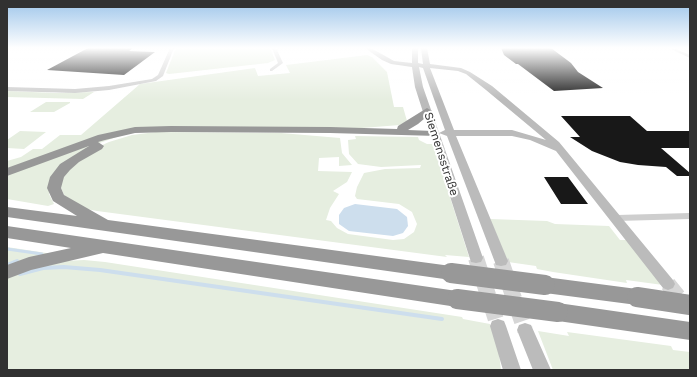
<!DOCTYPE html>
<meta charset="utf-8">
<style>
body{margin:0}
#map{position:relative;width:697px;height:377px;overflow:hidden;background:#fff;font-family:"Work Sans",sans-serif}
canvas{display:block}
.frame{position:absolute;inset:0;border:8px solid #313131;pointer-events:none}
</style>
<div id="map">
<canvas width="697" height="377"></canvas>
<div class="frame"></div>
</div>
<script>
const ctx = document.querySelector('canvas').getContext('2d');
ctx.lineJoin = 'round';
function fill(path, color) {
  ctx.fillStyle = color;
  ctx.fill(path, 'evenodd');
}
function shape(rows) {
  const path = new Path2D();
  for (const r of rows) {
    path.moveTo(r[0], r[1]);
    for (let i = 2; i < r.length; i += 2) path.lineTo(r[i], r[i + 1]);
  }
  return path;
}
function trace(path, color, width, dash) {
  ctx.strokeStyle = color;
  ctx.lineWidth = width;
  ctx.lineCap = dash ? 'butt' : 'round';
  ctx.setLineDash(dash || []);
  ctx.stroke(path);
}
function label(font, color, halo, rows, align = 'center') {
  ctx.font = font + ' "Work Sans",sans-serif';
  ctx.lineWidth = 4;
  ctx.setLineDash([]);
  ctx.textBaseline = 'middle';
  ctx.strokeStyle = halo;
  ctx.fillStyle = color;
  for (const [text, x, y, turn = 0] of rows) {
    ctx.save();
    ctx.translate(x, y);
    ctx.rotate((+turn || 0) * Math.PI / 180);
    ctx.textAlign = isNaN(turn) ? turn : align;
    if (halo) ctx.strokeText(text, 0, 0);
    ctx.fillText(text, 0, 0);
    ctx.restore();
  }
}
fill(shape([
 [176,48,270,48,275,60,268,63,169,74,166,73],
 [367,55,372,57,387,72,394,107,403,107,407,121,400,125,362,128,140,127,109,133,7,170,7,161,21,157,33,149,42,149,60,135,81,135,140,84,255,68,258,76,290,73,286,65],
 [7,91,56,93,94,92,83,99,7,97],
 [46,102,70,102,70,103,54,112,30,112],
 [20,131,46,132,24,149,7,148,7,140],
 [156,132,281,133,340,138,342,153,352,165,339,166,339,157,319,158,318,171,352,172,347,182,333,191,339,194,330,208,326,220,331,221,337,228,348,234,393,240,404,239,414,232,417,224,412,212,399,204,357,199,355,196,357,187,364,173,385,169,420,168,421,165,381,167,358,164,349,154,348,140,356,139,355,136,418,137,419,140,427,144,432,144,434,147,469,257,445,255,447,257,97,211,87,209,65,197,61,188,61,181,71,166,98,147,109,142,132,135],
 [125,134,91,146,50,184,49,194,54,204,48,206,7,199,7,175,86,144],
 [490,219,547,221,555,224,609,226,620,240,629,240,663,285,626,280,627,283,553,272,537,269,536,266,508,262],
 [7,247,53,254,7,269],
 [84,260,105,262,462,317,463,319,490,324,499,354,501,370,7,370,7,275,66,261],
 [538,331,569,336,567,332,671,346,673,350,690,352,690,370,553,370]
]), '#e6eee0');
fill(shape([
 [355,204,397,209,407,217,408,226,403,233,393,236,349,231,339,224,339,215,344,208]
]), '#cddeed');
trace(shape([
 [7,249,42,254]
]), '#cddeed', 3);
trace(shape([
 [7,265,17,261],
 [20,274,43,268,64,267,100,270,442,319]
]), '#cddeed', 4);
fill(shape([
 [88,48,133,48,129,51,155,52,124,75,47,70],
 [501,48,551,48,571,63,578,72,603,88,554,91,518,64,516,64,504,55],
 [561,116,630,116,647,131,690,131,690,148,661,148,690,173,690,176,677,176,666,167,638,165,620,162,592,151,570,137,580,137],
 [544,177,568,177,588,204,561,204]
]), '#181818');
trace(shape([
 [476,258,498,326],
 [501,261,525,330],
 [668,284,685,305]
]), '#d6d6d6', 16, [16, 8]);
fill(shape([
 [170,48,174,48,163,76,156,81,109,90,75,93,7,91,7,87,75,89,109,86,152,79,158,75,170,48],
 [272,48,276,48,283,63,272,71,270,71,270,69,278,63,272,48],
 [669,48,673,48,690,55,690,58,669,48],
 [690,213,690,219,617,221,614,220,613,218,614,216,617,215,690,213]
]), '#cecece');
fill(shape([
 [365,48,371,48,394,61,412,63,412,48,418,48,418,63,423,64,421,48,427,48,430,64,461,68,470,72,492,86,559,142,673,280,675,284,673,288,668,290,663,288,556,151,530,140,512,136,456,136,508,261,506,265,501,266,496,265,447,136,439,133,445,130,423,68,419,67,423,87,483,258,481,262,476,263,471,262,415,87,412,67,391,64,382,60,365,48],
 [430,68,458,71,466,74,486,90,546,140,512,130,454,130,430,68],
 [498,319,504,321,506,326,521,370,503,370,490,326,492,321,498,319],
 [525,323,531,325,551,370,533,370,517,330,519,325,525,323]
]), '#bbb');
fill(shape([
 [427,108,432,111,431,113,418,124,408,130,433,131,437,132,439,134,437,136,330,133,171,132,135,133,105,140,98,142,104,146,102,149,79,162,70,170,64,177,61,188,64,195,108,220,451,266,457,268,460,273,457,278,451,280,7,217,7,207,77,216,53,201,47,188,50,177,60,164,89,146,7,176,7,168,98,135,135,127,171,126,330,127,397,129,398,126,427,108],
 [7,226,457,291,464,293,467,299,464,305,457,307,103,253,31,270,7,279,7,265,29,257,71,248,7,238,7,226],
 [545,277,637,289,644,291,646,297,644,303,637,305,545,293,538,290,536,285,538,280,545,277],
 [558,303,690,322,690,340,558,321,551,318,548,312,551,306,558,303]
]), '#989898');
trace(shape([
 [451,273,545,285],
 [637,297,690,305],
 [457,299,558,312]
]), '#989898', 20);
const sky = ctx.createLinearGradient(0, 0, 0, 100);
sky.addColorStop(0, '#9dc5ea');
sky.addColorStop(0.48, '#fff');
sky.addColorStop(1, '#ffffff00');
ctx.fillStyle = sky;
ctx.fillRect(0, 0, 697, 100);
label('12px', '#313131', '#fff', [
 ["Siemensstraße",441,154,72]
]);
</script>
